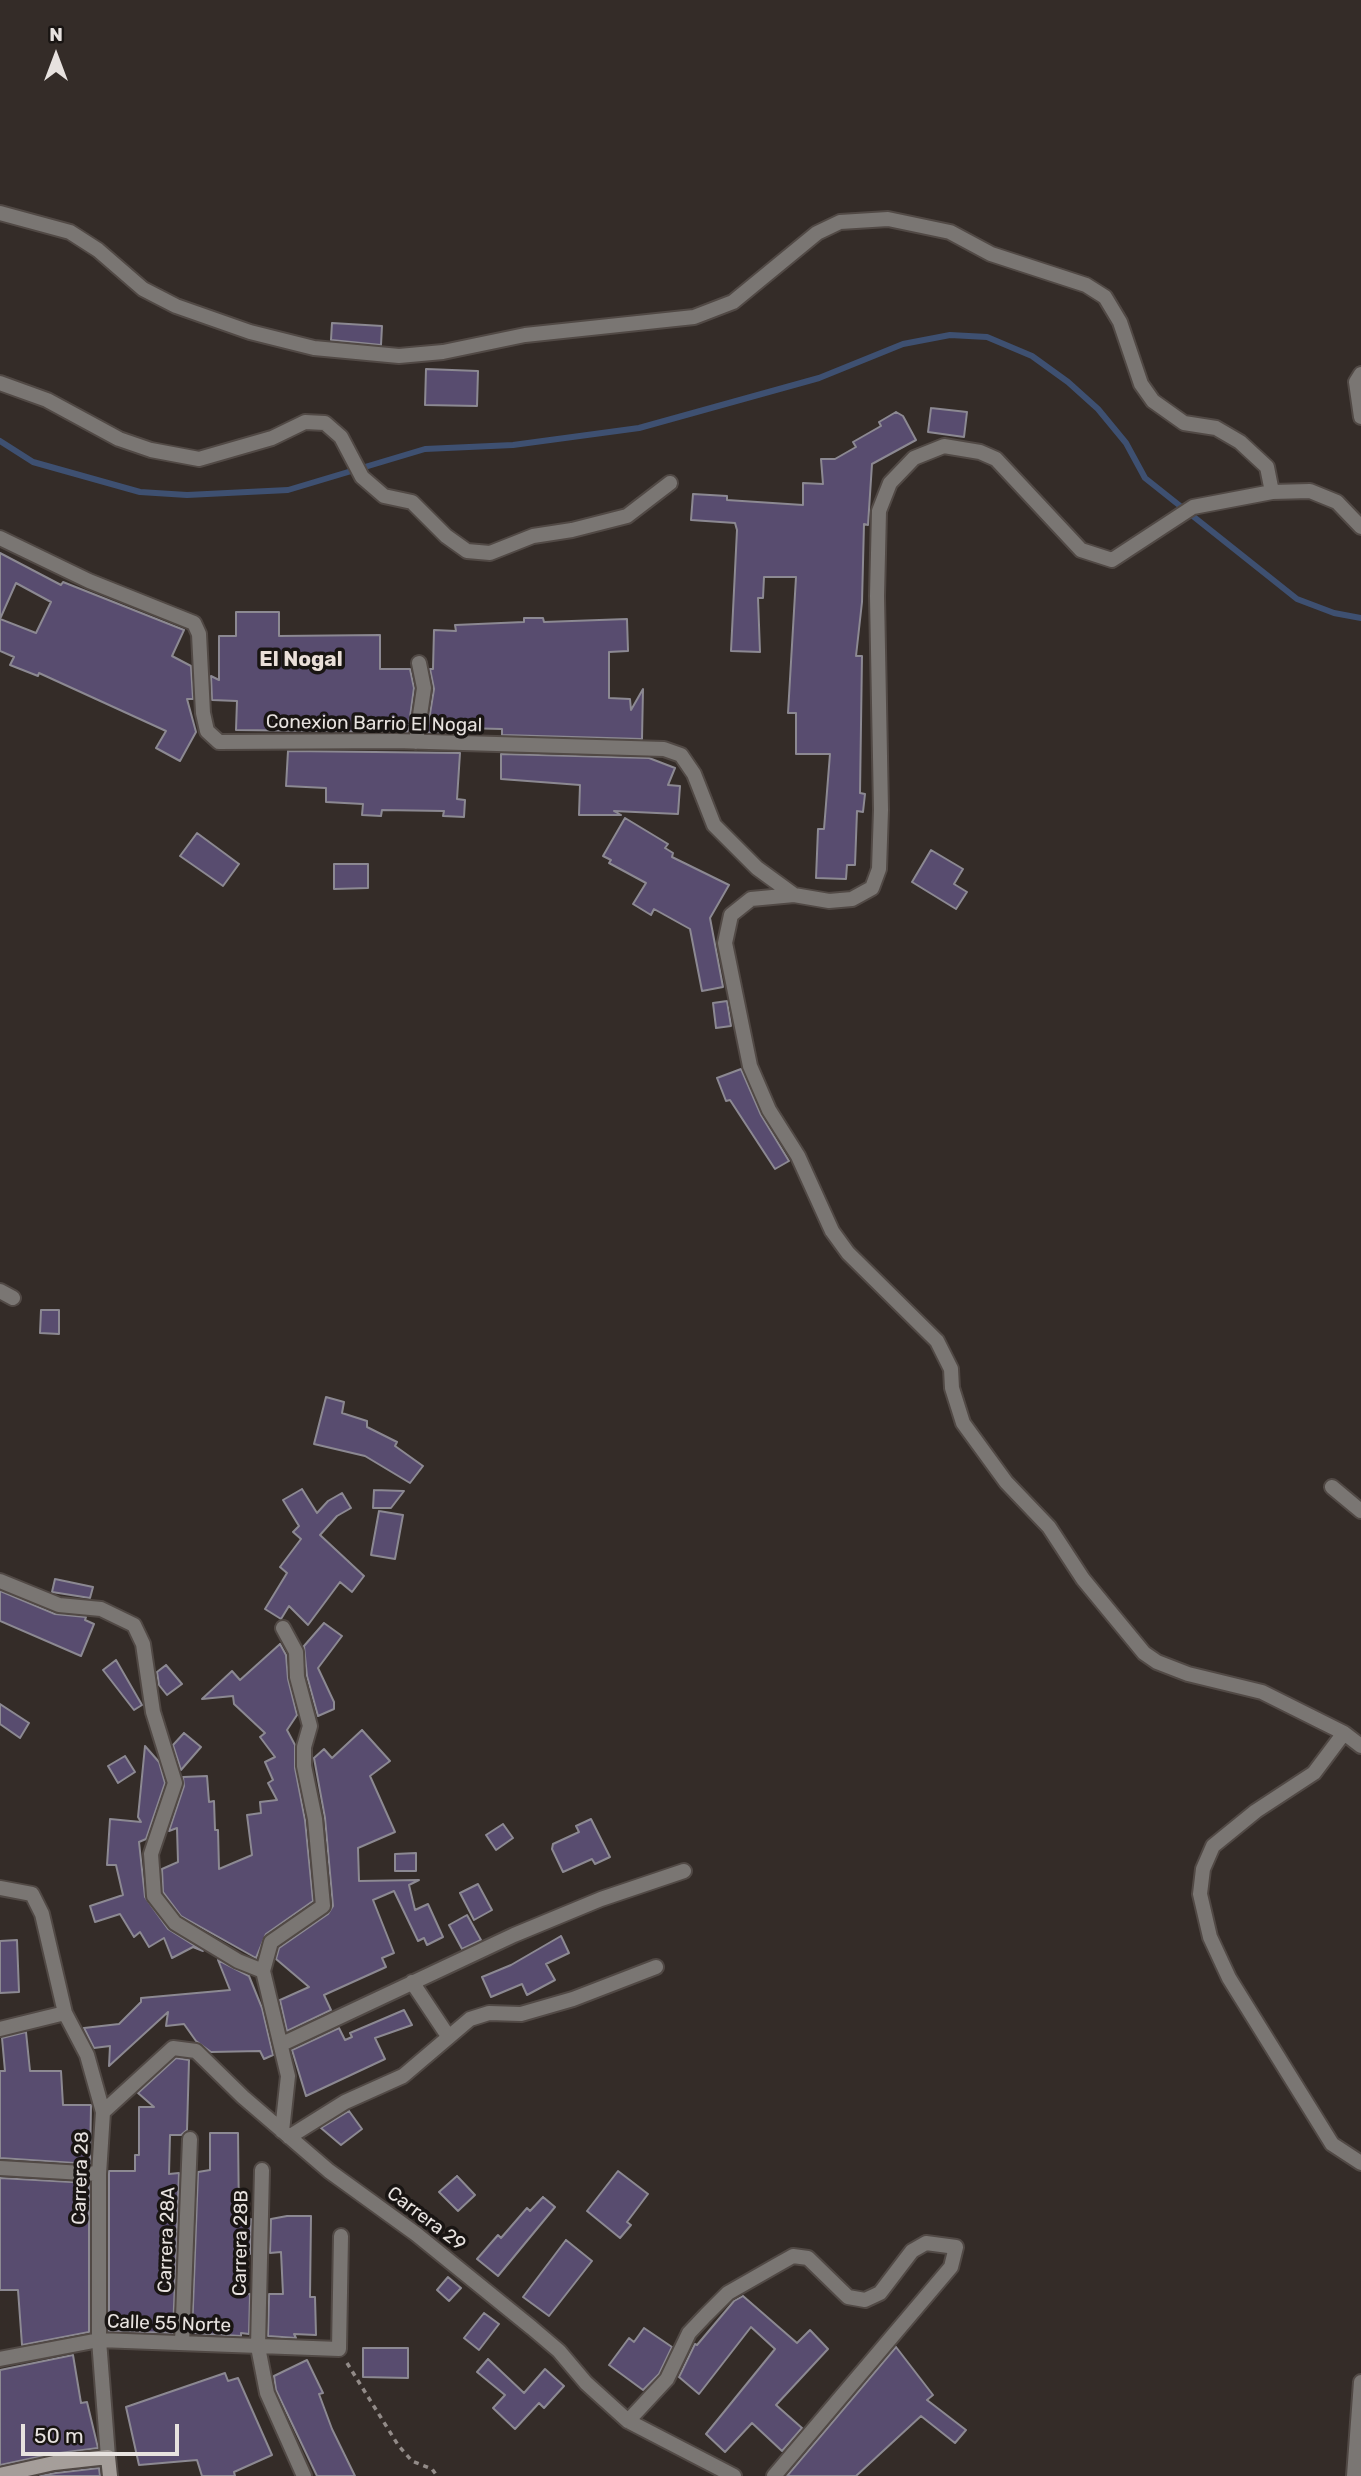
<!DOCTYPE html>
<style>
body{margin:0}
#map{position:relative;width:1361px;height:2476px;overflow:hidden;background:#342c28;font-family:Rubik,sans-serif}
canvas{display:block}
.north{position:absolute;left:21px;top:21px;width:70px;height:70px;-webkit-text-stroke:5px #191513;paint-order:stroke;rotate:0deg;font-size:19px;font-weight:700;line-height:28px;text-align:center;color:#e7e2df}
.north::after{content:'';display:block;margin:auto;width:24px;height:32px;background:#e7e2df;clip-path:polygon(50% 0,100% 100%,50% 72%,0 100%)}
.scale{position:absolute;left:21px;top:2424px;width:158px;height:32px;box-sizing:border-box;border:4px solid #e7e2df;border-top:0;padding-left:9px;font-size:21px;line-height:24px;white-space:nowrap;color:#e7e2df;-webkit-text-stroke:5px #191513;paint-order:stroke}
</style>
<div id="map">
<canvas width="1361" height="2476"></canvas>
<div class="north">N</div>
<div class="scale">50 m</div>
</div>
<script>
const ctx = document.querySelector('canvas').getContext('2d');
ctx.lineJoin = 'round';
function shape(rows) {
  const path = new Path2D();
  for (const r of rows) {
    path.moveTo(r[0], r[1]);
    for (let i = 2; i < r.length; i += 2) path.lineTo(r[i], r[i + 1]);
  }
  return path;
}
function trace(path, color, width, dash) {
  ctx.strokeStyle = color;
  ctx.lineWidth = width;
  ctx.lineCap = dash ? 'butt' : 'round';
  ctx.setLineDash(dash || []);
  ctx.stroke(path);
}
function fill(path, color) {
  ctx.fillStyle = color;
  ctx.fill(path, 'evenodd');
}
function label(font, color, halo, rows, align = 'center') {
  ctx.font = font + ' Rubik,sans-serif';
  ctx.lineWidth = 7;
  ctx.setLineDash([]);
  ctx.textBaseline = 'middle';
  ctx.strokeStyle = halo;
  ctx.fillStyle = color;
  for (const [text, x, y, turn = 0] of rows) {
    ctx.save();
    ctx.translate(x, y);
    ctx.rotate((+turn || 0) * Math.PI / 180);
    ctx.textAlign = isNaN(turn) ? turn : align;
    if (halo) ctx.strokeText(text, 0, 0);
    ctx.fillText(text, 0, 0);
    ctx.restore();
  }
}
trace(shape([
 [0,441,33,462,140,492,187,495,288,490,425,449,513,445,639,428,819,378,903,344,950,335,987,337,1032,356,1068,382,1098,409,1126,443,1145,478,1297,599,1334,613,1361,618]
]), '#3e5071', 6);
const building = shape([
 [332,323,382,326,381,345,331,340,332,323],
 [426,369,478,371,477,406,425,405,426,369],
 [931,408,967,412,964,437,928,432,931,408],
 [896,412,903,416,916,440,872,464,868,525,864,524,862,602,856,656,862,656,860,793,865,794,863,812,857,811,855,865,847,865,846,879,816,878,818,829,824,829,830,754,796,754,796,713,788,713,796,577,764,577,763,598,758,598,760,652,731,651,737,530,735,523,691,520,693,494,727,496,727,500,803,505,803,483,823,484,821,459,835,459,856,447,853,442,881,426,879,422,896,412],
 [0,553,61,585,63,582,184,630,172,656,191,666,193,699,187,699,196,732,180,761,156,748,166,731,39,673,38,676,10,665,14,657,0,651,0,553],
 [16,583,51,602,36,633,0,619,16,583],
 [236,612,279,612,279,636,380,635,380,669,410,669,414,688,408,732,236,730,237,701,212,700,211,676,219,680,219,636,236,636,236,612],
 [524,618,543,618,544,622,627,619,628,651,609,652,609,698,630,699,631,710,643,689,642,739,502,735,502,729,461,728,461,733,427,732,434,689,430,669,433,669,434,630,456,631,455,625,524,622,524,618],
 [288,751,460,753,457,799,465,800,464,817,443,816,444,811,382,810,381,816,362,815,363,804,326,802,326,788,286,786,288,751],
 [501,754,649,758,675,768,668,785,680,786,678,814,614,811,621,815,579,815,580,785,501,779,501,754],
 [625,818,668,844,665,848,673,853,672,857,729,885,710,918,723,987,702,991,690,929,654,909,651,915,633,904,646,883,609,863,611,860,603,856,625,818],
 [197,833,239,864,223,886,180,856,197,833],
 [931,850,963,869,954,884,967,892,956,909,912,882,931,850],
 [334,864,368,864,368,888,334,889,334,864],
 [727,1001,731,1026,716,1028,713,1003,727,1001],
 [741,1069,761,1115,789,1161,775,1169,730,1100,726,1101,717,1078,741,1069],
 [41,1310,59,1310,59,1334,40,1333,41,1310],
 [326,1397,344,1402,342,1413,367,1421,367,1427,397,1442,395,1446,423,1466,410,1483,365,1456,314,1444,326,1397],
 [302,1489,317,1513,328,1501,342,1493,351,1508,337,1516,320,1535,364,1576,352,1592,340,1582,308,1625,289,1606,281,1619,265,1609,287,1573,280,1567,301,1539,293,1532,299,1526,283,1500,302,1489],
 [374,1490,404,1491,391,1508,373,1508,374,1490],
 [379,1511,403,1515,395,1559,371,1555,379,1511],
 [55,1579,93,1587,90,1598,52,1592,55,1579],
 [0,1591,55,1614,86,1617,85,1620,94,1624,81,1656,0,1621,0,1591],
 [324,1623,342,1636,318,1668,334,1702,334,1709,318,1716,307,1676,304,1646,324,1623],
 [280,1644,286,1655,288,1679,297,1715,287,1730,295,1745,295,1768,305,1820,313,1901,266,1934,256,1958,181,1916,163,1892,162,1869,178,1862,177,1828,169,1831,184,1786,183,1777,207,1776,209,1802,214,1801,215,1830,218,1830,219,1869,252,1855,247,1815,261,1813,260,1802,277,1800,268,1783,273,1780,265,1762,275,1757,260,1737,265,1733,234,1704,233,1696,202,1699,232,1671,240,1680,280,1644],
 [116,1660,142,1705,134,1710,103,1670,116,1660],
 [166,1665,182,1684,167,1695,159,1685,157,1672,166,1665],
 [0,1704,29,1723,20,1738,0,1724,0,1704],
 [362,1730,390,1761,370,1776,395,1832,358,1848,359,1881,419,1880,409,1885,415,1910,428,1904,443,1937,427,1945,424,1938,418,1941,394,1891,373,1900,394,1953,382,1958,386,1967,324,1995,331,2010,287,2031,280,2000,309,1987,276,1959,279,1948,328,1914,333,1906,325,1818,314,1758,324,1749,332,1758,362,1730],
 [184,1733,201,1747,181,1770,173,1745,184,1733],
 [145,1746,159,1762,165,1783,146,1839,139,1842,145,1897,168,1929,203,1951,193,1947,172,1958,164,1938,149,1947,140,1932,134,1937,120,1914,95,1922,90,1906,123,1895,116,1865,107,1865,110,1819,141,1822,138,1817,145,1746],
 [125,1756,135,1772,118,1783,108,1766,125,1756],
 [591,1819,610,1857,595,1864,592,1859,563,1872,552,1849,553,1844,579,1832,576,1826,591,1819],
 [503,1824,513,1838,496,1850,486,1835,503,1824],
 [416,1853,416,1871,395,1871,395,1854,416,1853],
 [478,1884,492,1910,474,1920,460,1893,478,1884],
 [467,1915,481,1940,462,1949,449,1925,467,1915],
 [561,1936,569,1953,546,1964,555,1980,527,1995,522,1984,491,1997,482,1977,511,1965,561,1936],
 [17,1940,19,1992,0,1993,0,1941,17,1940],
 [218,1960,249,1976,262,2008,273,2055,264,2059,260,2051,211,2052,196,2041,184,2024,166,2026,168,2012,109,2066,110,2046,94,2048,84,2028,119,2024,141,2002,141,1998,230,1990,218,1960],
 [404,2010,412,2025,375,2038,385,2059,306,2096,292,2050,339,2028,345,2040,352,2037,350,2033,404,2010],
 [26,2032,30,2071,61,2071,63,2105,91,2105,90,2164,0,2158,0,2071,5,2071,2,2038,26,2032],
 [176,2058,189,2060,187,2130,181,2135,170,2135,169,2174,179,2173,173,2333,109,2331,109,2171,135,2171,135,2155,139,2155,139,2107,154,2107,138,2093,176,2058],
 [349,2111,362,2129,341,2145,321,2128,349,2111],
 [210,2133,238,2133,239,2219,251,2219,250,2254,241,2254,240,2294,250,2294,249,2334,241,2333,241,2336,192,2333,198,2172,210,2170,210,2133],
 [618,2171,648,2194,627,2222,631,2225,620,2238,587,2211,618,2171],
 [457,2176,475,2195,458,2211,439,2192,457,2176],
 [0,2178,89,2183,89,2332,22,2345,18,2290,0,2290,0,2178],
 [543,2197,555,2207,498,2276,477,2259,498,2235,501,2238,527,2208,530,2211,543,2197],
 [287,2216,311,2216,310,2297,315,2297,316,2335,294,2334,296,2338,268,2336,269,2294,283,2294,281,2252,270,2253,271,2219,287,2216],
 [566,2240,592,2261,549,2316,523,2297,566,2240],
 [448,2277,461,2288,449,2301,437,2290,448,2277],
 [743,2296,797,2343,810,2330,828,2349,776,2405,802,2428,782,2451,752,2423,725,2452,706,2434,775,2349,751,2327,699,2394,679,2377,695,2344,697,2345,734,2301,743,2296],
 [484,2313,499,2324,479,2350,464,2338,484,2313],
 [644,2328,672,2347,659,2374,643,2390,609,2365,629,2338,634,2342,644,2328],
 [896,2347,933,2395,927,2400,966,2430,955,2443,921,2416,856,2476,787,2476,896,2347],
 [363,2348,408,2348,408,2378,363,2377,363,2348],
 [73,2355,81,2403,87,2402,98,2448,52,2454,0,2465,0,2370,73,2355],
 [488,2359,524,2393,545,2369,564,2386,544,2408,539,2403,515,2429,493,2408,505,2395,477,2372,488,2359],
 [307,2360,323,2393,319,2394,332,2429,355,2476,317,2476,276,2390,274,2376,307,2360],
 [225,2373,228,2381,238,2378,272,2455,234,2472,235,2476,202,2476,197,2460,139,2465,126,2407,225,2373],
 [99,2468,100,2476,40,2476,56,2473,99,2468]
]);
fill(building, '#584c6f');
trace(building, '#8c8992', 2);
const street = shape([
 [0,213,70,232,98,250,143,289,176,306,250,332,314,348,399,356,443,352,525,335,694,317,733,302,817,233,840,222,888,219,950,232,991,254,1086,285,1105,297,1120,322,1141,384,1153,401,1184,423,1216,428,1240,442,1267,467,1272,492],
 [1361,374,1356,382,1361,417],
 [0,383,47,400,119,439,151,450,199,459,272,438,305,422,325,423,341,437,362,477,384,496,412,502,446,536,467,551,490,553,533,536,572,530,627,516,670,483],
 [1361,527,1337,502,1310,491,1272,492,1193,507,1112,560,1081,550,996,459,980,452,944,446,914,458,890,483,879,511,877,596,881,810,879,869,872,888,852,899,829,901,794,895,751,899,731,915,725,943,750,1066,769,1110,798,1156,832,1231,848,1253,937,1341,951,1369,952,1388,963,1423,1006,1482,1049,1527,1083,1579,1144,1653,1157,1662,1188,1674,1262,1692,1344,1733,1361,1746],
 [0,538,89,581,194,623,199,634,203,713,207,731,219,742,396,741,664,749,681,755,694,774,714,825,757,868,794,895],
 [416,742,424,688,419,663],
 [0,1291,13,1298],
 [1332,1487,1361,1511],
 [0,1581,59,1605,101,1609,134,1625,143,1644,153,1712,175,1783,151,1854,154,1896,175,1923,238,1961,263,1971,288,2076,282,2131],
 [1344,1733,1314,1773,1256,1811,1213,1846,1203,1869,1200,1894,1210,1937,1229,1978,1332,2144,1361,2163],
 [0,1888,32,1894,42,1914,65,2013,87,2055,103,2112,99,2174,99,2340,108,2457],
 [263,1971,271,1942,323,1906,315,1819,304,1766,304,1747,310,1726,297,1677,296,1652,283,1628],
 [412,1982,448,2036],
 [0,2029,65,2013],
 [282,2044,514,1935,601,1899,684,1871],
 [103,2112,173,2048,196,2051,243,2097,329,2171,416,2234,532,2328,559,2351,586,2383,628,2421,734,2476],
 [289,2137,345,2102,403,2076,470,2019,489,2013,521,2014,573,1999,656,1967],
 [0,2168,99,2174],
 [262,2170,258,2347,267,2393,304,2476],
 [182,2343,190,2139],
 [0,2359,99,2340,339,2349,341,2236],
 [628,2421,667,2379,689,2333,706,2315,728,2293,777,2265,793,2256,808,2258,848,2297,865,2300,880,2293,912,2251,926,2243,956,2247,951,2267,774,2476],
 [1354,2476,1361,2382]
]);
const secondary = shape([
 [0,2475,54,2463,108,2457,110,2476]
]);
trace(street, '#514945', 18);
trace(secondary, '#514945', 18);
trace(shape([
 [347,2363,398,2445,412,2461,432,2469,437,2476]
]), '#928b88', 3.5, [5, 5]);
trace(street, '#7a7673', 14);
trace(secondary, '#a59e9a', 14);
label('19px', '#e7e2df', '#191513', [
 ["Conexion Barrio El Nogal",374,724,1],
 ["Carrera 28",81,2178,-88],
 ["Carrera 29",426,2219,37],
 ["Carrera 28A",167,2240,-88],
 ["Carrera 28B",241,2243,-89],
 ["Calle 55 Norte",169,2324,2]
]);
label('bold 21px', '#eadfd9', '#191513', [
 ["El Nogal",301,660]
]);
</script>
